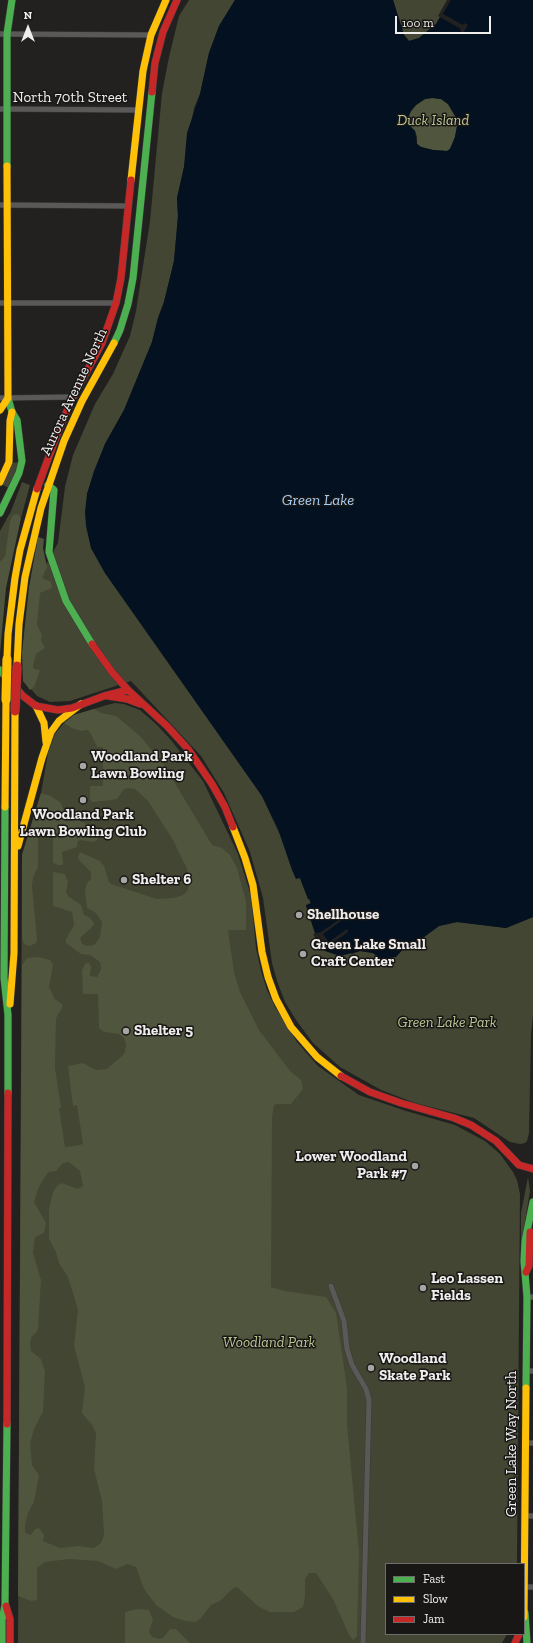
<!DOCTYPE html>
<style>
body{margin:0}
#map{position:relative;width:533px;height:1643px;overflow:hidden;background:#222120;font-family:"Zilla Slab",serif}
canvas{display:block}
.legend{position:absolute;left:385px;top:1563px;width:140px;height:72px;box-sizing:border-box;background:#191716;border:1px solid #6f6d6c;margin:0;padding:5px 7px;list-style:none;font-size:12px;color:#efeeed}
.legend li{display:flex;align-items:center;gap:8px;height:20px}
.legend b{width:20px;border:1px solid #6f6d6c}
.north{position:absolute;left:8px;top:8px;width:40px;height:40px;-webkit-text-stroke:3px #191716;paint-order:stroke;rotate:0deg;font-size:11px;font-weight:700;line-height:16px;text-align:center;color:#efeeed}
.north::after{content:'';display:block;margin:auto;width:14px;height:18px;background:#efeeed;clip-path:polygon(50% 0,100% 100%,50% 72%,0 100%)}
.scale{position:absolute;left:395px;top:16px;width:96px;height:18px;box-sizing:border-box;border:2px solid #efeeed;border-top:0;padding-left:5px;font-size:12px;line-height:14px;white-space:nowrap;color:#efeeed;-webkit-text-stroke:3px #191716;paint-order:stroke}
</style>
<div id="map">
<canvas width="533" height="1643"></canvas>
<ul class="legend">
<li><b style="height:5px;background:#4caf50"></b>Fast</li>
<li><b style="height:5px;background:#ffc107"></b>Slow</li>
<li><b style="height:5px;background:#c62828"></b>Jam</li>
</ul>
<div class="north">N</div>
<div class="scale">100 m</div>
</div>
<script>
const ctx = document.querySelector('canvas').getContext('2d');
ctx.lineJoin = 'round';
function fill(path, color) {
  ctx.fillStyle = color;
  ctx.fill(path, 'evenodd');
}
function shape(rows) {
  const path = new Path2D();
  for (const r of rows) {
    path.moveTo(r[0], r[1]);
    for (let i = 2; i < r.length; i += 2) path.lineTo(r[i], r[i + 1]);
  }
  return path;
}
function trace(path, color, width, dash) {
  ctx.strokeStyle = color;
  ctx.lineWidth = width;
  ctx.lineCap = dash ? 'butt' : 'round';
  ctx.setLineDash(dash || []);
  ctx.stroke(path);
}
function label(font, color, halo, rows, align = 'center') {
  ctx.font = font + ' "Zilla Slab",serif';
  ctx.lineWidth = 3;
  ctx.setLineDash([]);
  ctx.textBaseline = 'middle';
  ctx.strokeStyle = halo;
  ctx.fillStyle = color;
  for (const [text, x, y, turn = 0] of rows) {
    ctx.save();
    ctx.translate(x, y);
    ctx.rotate((+turn || 0) * Math.PI / 180);
    ctx.textAlign = isNaN(turn) ? turn : align;
    if (halo) ctx.strokeText(text, 0, 0);
    ctx.fillText(text, 0, 0);
    ctx.restore();
  }
}
fill(shape([
 [189,0,235,0,219,26,209,53,200,94,194,108,184,167,177,198,178,216,174,261,164,302,158,318,152,342,124,410,105,444,87,494,91,548,105,573,262,796,300,878,308,899,309,898,311,904,306,906,315,933,352,954,360,951,373,953,381,959,424,937,439,926,457,922,506,928,533,917,533,1014,531,1034,529,1133,527,1141,525,1143,520,1144,510,1142,474,1118,415,1103,381,1090,340,1067,313,1043,296,1020,285,1002,277,981,272,963,263,898,250,852,224,793,201,756,131,681,70,701,50,702,37,696,30,688,37,581,58,543,65,487,73,455,95,404,113,374,130,336,136,311,150,221,162,93,169,57,179,16],
 [393,0,450,0,436,24,419,38,409,41,404,35],
 [19,462,18,468,9,488,1,484,12,463],
 [22,482,30,485,21,518,19,515,10,532,5,556,0,561,0,531,11,511],
 [115,703,124,704,140,710,157,725,171,740,203,781,238,854,251,896,256,948,261,971,267,990,275,1007,297,1042,318,1066,359,1095,406,1111,455,1125,485,1141,500,1154,513,1172,517,1180,520,1194,517,1564,386,1564,386,1634,507,1634,502,1643,18,1643,22,855,41,793,48,753,55,734,63,724,74,715,107,705],
 [528,1177,530,1191,521,1246,521,1213]
]), '#424632');
fill(shape([
 [432,98,441,99,448,104,458,121,455,137,450,149,447,151,433,150,421,147,417,144,417,137,415,131,406,122,411,111,416,105,425,99],
 [16,514,19,515,21,518,6,588,0,653,0,561,5,556,10,522,12,516],
 [38,537,44,539,43,548,47,567,42,578,51,582,52,588,40,593,37,625,42,635,41,641,45,648,36,654,33,666,34,669,40,670,34,687,30,690,23,681,22,653,29,587],
 [94,709,101,713,116,716,141,737,164,765,212,845,222,848,230,855,237,868,246,901,246,930,228,930,234,972,240,992,259,1030,290,1071,301,1080,303,1089,291,1104,277,1104,274,1105,272,1117,271,1287,285,1291,326,1297,336,1313,347,1388,347,1424,359,1552,357,1636,353,1640,349,1635,333,1599,316,1573,309,1573,305,1579,305,1597,303,1607,294,1612,270,1612,259,1607,237,1587,233,1588,220,1601,211,1605,201,1618,196,1622,185,1621,173,1617,156,1605,144,1589,136,1567,127,1564,116,1569,98,1561,69,1559,45,1562,37,1568,37,1600,31,1601,18,1596,22,965,27,958,39,957,50,960,53,965,49,987,55,999,62,1004,62,1008,56,1018,55,1068,61,1108,59,1108,65,1147,74,1146,75,1155,74,1146,83,1144,77,1105,73,1106,68,1066,83,1063,96,1070,107,1069,123,1055,125,1052,126,1044,124,1038,119,1034,104,1032,99,1028,98,994,83,994,82,971,84,966,86,963,89,963,91,966,90,976,97,977,101,969,100,962,90,955,81,954,66,943,66,939,74,925,72,912,53,906,53,872,65,874,68,882,66,892,68,896,81,905,84,915,89,917,94,923,93,926,80,938,82,944,87,946,94,945,96,943,100,937,102,922,96,913,87,908,85,891,87,883,91,879,91,872,80,861,78,858,80,852,100,861,104,866,109,882,111,884,157,899,174,898,183,895,188,890,189,882,187,869,173,840,148,801,135,789,128,788,124,789,117,799,112,800,93,802,90,800,90,786,103,786,103,747,97,747,90,732,87,730,81,731,72,728,64,723,74,715],
 [69,1162,80,1171,83,1186,78,1189,61,1183,57,1186,53,1192,49,1209,49,1239,56,1252,59,1263,68,1277,78,1310,74,1346,85,1387,82,1413,92,1425,96,1433,94,1469,102,1501,104,1535,101,1543,94,1548,78,1546,60,1548,43,1541,44,1535,39,1528,35,1529,31,1535,27,1534,25,1532,25,1526,28,1513,34,1502,39,1475,32,1465,30,1443,34,1429,43,1412,45,1371,41,1359,31,1351,30,1344,31,1338,38,1330,41,1280,33,1253,35,1237,44,1233,46,1223,34,1202,38,1189,46,1175,49,1172,56,1171,63,1163],
 [41,793,51,796,61,803,65,815,92,826,96,830,98,835,97,840,94,842,80,840,77,842,77,847,62,852,63,863,62,865,58,865,53,863,53,834,38,834,38,867,33,877,32,886,37,939,36,943,30,946,26,945,23,942,22,936,22,855],
 [137,1609,149,1610,153,1620,149,1632,152,1637,160,1639,164,1637,170,1629,176,1629,190,1643,125,1643,125,1612]
]), '#50553d');
fill(shape([
 [235,0,393,0,404,35,409,41,419,38,436,24,450,0,533,0,533,917,506,928,457,922,439,926,424,937,406,946,396,957,381,959,373,953,360,951,340,956,325,951,315,933,306,905,311,903,309,899,308,899,300,878,296,879,292,870,278,829,262,796,105,573,91,548,86,526,85,512,87,494,94,471,105,444,124,410,152,342,158,318,164,302,174,261,178,216,177,198,184,167,187,133,200,94,209,53,219,26],
 [432,98,441,99,448,104,458,121,455,137,450,149,447,151,433,150,421,147,417,144,415,131,406,122,411,111,416,105,425,99]
]), '#041120');
fill(shape([
 [447,0,451,0,443,14,463,25,464,23,468,25,463,33,460,31,461,29,438,16],
 [340,919,341,921,323,934,329,942,347,929,348,932,330,945,325,951,321,949,313,934,321,932]
]), '#222120');
const street = shape([
 [0,34,151,35],
 [0,109,139,110],
 [0,205,129,206],
 [0,303,116,303],
 [0,398,73,397],
 [331,1286,344,1321,347,1349,352,1365,366,1389,369,1400,363,1643],
 [527,1297,533,1297],
 [526,1371,533,1371],
 [526,1443,533,1443],
 [526,1516,533,1516],
 [525,1587,533,1587]
]);
const fast = shape([
 [7,166,7,34,12,0],
 [114,343,120,330,128,304,133,278,152,92],
 [48,485,54,490,49,552,66,601,92,644],
 [0,513,19,473,22,461,17,420,12,412,8,398],
 [0,670,8,680],
 [5,807,4,978,8,1015,8,1093],
 [526,1388,527,1297,524,1261,525,1241,533,1202],
 [525,1613,527,1643],
 [2,1643,2,1620,5,1605,7,1424]
]);
const slow = shape([
 [131,180,143,71,151,35,166,0],
 [0,410,8,398,7,166],
 [0,482,9,462,10,421,12,412],
 [7,659,8,634,15,578,20,550,37,489],
 [17,666,19,624,25,577,41,508,64,441,82,401,114,343],
 [36,706,44,723,46,742],
 [5,807,6,700],
 [233,827,245,858,253,885,262,952,268,977,276,999,291,1027,317,1057,341,1076],
 [18,846,42,758,51,732,59,721,81,704],
 [10,1004,14,953,15,711],
 [524,1617,526,1388]
]);
const jam = shape([
 [152,92,155,63,163,32,177,0],
 [37,489,58,432,73,397,102,343,116,303,121,278,131,180],
 [92,644,112,672,128,690,167,726,188,749,212,784,225,807,233,827],
 [15,687,23,696,36,706,58,710,72,708,104,696,128,690],
 [108,696,127,699,140,704],
 [341,1076,370,1092,401,1103,454,1118,471,1125,496,1141,519,1165,533,1169],
 [526,1272,529,1266,530,1232],
 [7,1424,8,1093],
 [6,1606,10,1619,10,1643],
 [515,1643,519,1634]
]);
trace(street, '#3c3b3b', 6);
trace(fast, '#3c3b3b', 8);
trace(slow, '#3c3b3b', 8);
trace(jam, '#3c3b3b', 8);
trace(street, '#5a5958', 5);
trace(fast, '#4caf50', 7);
trace(slow, '#ffc107', 7);
trace(jam, '#c62828', 7);
const slowBridge = shape([
 [6,700,7,659]
]);
const jamBridge = shape([
 [15,711,17,666]
]);
trace(slowBridge, '#3c3b3b', 10, []);
trace(jamBridge, '#3c3b3b', 10, []);
trace(slowBridge, '#ffc107', 9);
trace(jamBridge, '#c62828', 9);
for (const [x, y, r, color] of [
 [83,766,4,"#a7a6a5"],
 [83,800,4,"#a7a6a5"],
 [124,880,4,"#a7a6a5"],
 [299,915,4,"#a7a6a5"],
 [303,954,4,"#a7a6a5"],
 [126,1031,4,"#a7a6a5"],
 [415,1166,4,"#a7a6a5"],
 [423,1288,4,"#a7a6a5"],
 [371,1368,4,"#a7a6a5"]
]) {
  const dot = new Path2D();
  dot.arc(x, y, r, 0, 2 * Math.PI);
  ctx.fillStyle = color;
  ctx.fill(dot);
  trace(dot, '#191716', 1.5);
}
label('15px', '#efeeed', '#191716', [
 ["North 70th Street",70,98],
 ["Aurora Avenue North",74,392,-65],
 ["Green Lake Way North",512,1444,-90]
]);
label('italic 15px', '#bdc793', '#191716', [
 ["Duck Island",433,121],
 ["Green Lake Park",447,1023],
 ["Woodland Park",269,1343]
]);
label('bold 15px', '#efeeed', '#191716', [
 ["Woodland Park",91,757],
 ["Lawn Bowling",91,774],
 ["Woodland Park",83,815,"center"],
 ["Lawn Bowling Club",83,832,"center"],
 ["Shelter 6",132,880],
 ["Shellhouse",307,915],
 ["Green Lake Small",311,945],
 ["Craft Center",311,962],
 ["Shelter 5",134,1031],
 ["Lower Woodland",407,1157,"right"],
 ["Park #7",407,1174,"right"],
 ["Leo Lassen",431,1279],
 ["Fields",431,1296],
 ["Woodland",379,1359],
 ["Skate Park",379,1376]
], 'left');
label('italic 16px', '#a4ccf5', '#191716', [
 ["Green Lake",318,500]
]);
</script>
